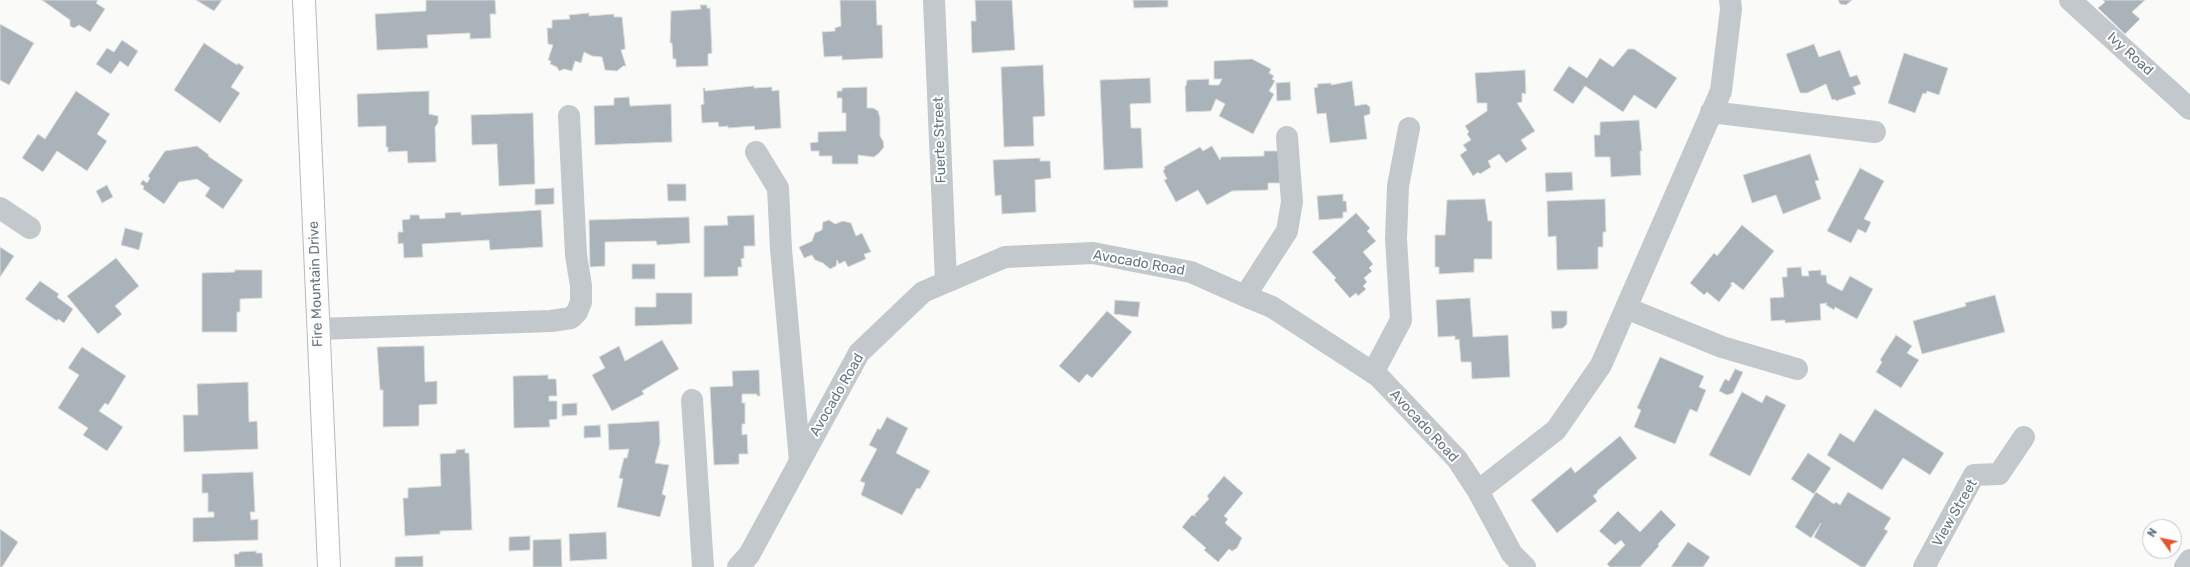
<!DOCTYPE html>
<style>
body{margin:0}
#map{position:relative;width:2190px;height:567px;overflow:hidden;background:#fafaf8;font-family:Rubik,sans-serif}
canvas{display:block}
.north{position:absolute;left:2142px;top:519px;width:40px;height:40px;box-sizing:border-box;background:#fff;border:1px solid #c1c8cd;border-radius:50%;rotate:303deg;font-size:11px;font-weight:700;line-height:16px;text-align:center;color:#657683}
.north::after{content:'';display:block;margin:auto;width:14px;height:18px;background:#e4572e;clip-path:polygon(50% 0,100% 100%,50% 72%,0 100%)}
</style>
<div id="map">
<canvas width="2190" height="567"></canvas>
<div class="north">N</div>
</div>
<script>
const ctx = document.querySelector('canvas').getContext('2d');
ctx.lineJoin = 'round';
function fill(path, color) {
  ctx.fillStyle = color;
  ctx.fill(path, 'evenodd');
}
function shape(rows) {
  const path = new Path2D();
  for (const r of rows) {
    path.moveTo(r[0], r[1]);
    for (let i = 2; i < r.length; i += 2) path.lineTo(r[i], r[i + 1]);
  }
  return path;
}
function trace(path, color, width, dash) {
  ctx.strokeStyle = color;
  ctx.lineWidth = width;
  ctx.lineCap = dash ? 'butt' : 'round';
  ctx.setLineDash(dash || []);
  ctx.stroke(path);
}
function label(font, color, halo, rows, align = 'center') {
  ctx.font = font + ' Rubik,sans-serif';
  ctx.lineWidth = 4;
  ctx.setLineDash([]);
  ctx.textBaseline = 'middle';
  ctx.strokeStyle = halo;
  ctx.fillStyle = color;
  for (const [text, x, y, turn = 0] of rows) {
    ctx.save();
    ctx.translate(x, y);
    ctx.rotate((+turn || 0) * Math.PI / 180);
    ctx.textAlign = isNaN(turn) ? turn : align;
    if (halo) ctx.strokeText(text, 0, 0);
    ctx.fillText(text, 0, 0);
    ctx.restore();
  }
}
const building = shape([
 [42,0,98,0,96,3,105,9,90,32,79,25,74,28,70,26,70,20,42,0],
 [196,0,222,0,214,11,196,0],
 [426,0,495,0,496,14,490,14,491,38,470,39,470,33,427,35,428,48,377,50,375,14,426,11,426,0],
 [840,0,876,0,877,25,882,25,883,58,842,60,842,56,824,57,822,32,835,31,835,28,841,26,840,0],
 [975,0,1012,0,1015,50,972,53,971,21,976,21,975,0],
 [1133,0,1168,0,1168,7,1134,8,1133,0],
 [1838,0,1852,0,1846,5,1840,4,1838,0],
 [2103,0,2145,0,2132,12,2140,19,2125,34,2098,8,2105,2,2103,0],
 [700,5,707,5,707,8,710,8,712,53,708,54,708,66,676,67,676,59,673,59,672,43,670,43,671,11,701,9,700,5],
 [589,13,589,16,614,14,614,17,622,17,625,45,625,49,621,50,626,66,623,66,617,71,605,70,602,57,592,56,584,52,581,63,575,61,572,71,564,69,559,71,557,67,550,64,551,61,548,60,553,45,548,44,547,28,552,28,552,20,570,19,569,15,589,13],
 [0,24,34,43,9,85,0,80,0,24],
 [122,40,138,51,128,67,120,61,111,74,96,64,107,48,114,52,122,40],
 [204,43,237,65,238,63,244,67,231,87,240,93,220,123,174,90,204,43],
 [1814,44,1819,57,1840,50,1850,77,1857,75,1861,84,1853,87,1856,94,1836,101,1835,99,1832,100,1826,84,1807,93,1800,93,1786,54,1814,44],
 [1628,49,1634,49,1677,78,1656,109,1634,95,1623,112,1585,86,1573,104,1553,90,1569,66,1587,78,1600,58,1613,67,1628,49],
 [1904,53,1948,68,1939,95,1927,91,1926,94,1923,93,1915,113,1888,103,1904,53],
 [1252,59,1271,69,1269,73,1274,76,1272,79,1275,81,1269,91,1274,94,1253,134,1219,116,1225,104,1216,99,1211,111,1186,112,1185,86,1186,86,1187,80,1209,79,1209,85,1219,85,1222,79,1214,79,1214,61,1252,59],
 [1043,65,1045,116,1033,117,1034,146,1004,147,1001,67,1043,65],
 [1525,70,1526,94,1522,93,1522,102,1517,103,1535,131,1521,140,1527,149,1506,163,1499,154,1488,161,1491,167,1480,174,1478,172,1473,176,1460,155,1467,150,1463,145,1471,140,1467,134,1469,132,1465,126,1487,111,1487,103,1477,103,1475,73,1525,70],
 [1150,78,1151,103,1130,104,1131,128,1141,128,1143,168,1104,170,1100,80,1150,78],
 [1352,81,1355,106,1366,104,1370,107,1370,114,1364,116,1367,139,1330,143,1326,113,1317,114,1314,88,1318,87,1317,84,1331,83,1331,85,1352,81],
 [1290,82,1291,100,1277,101,1276,83,1290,82],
 [754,86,754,88,772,87,772,91,779,90,781,128,755,130,754,126,728,128,728,126,719,127,718,122,702,123,701,105,704,104,703,88,705,88,705,91,754,86],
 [867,87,867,108,873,108,878,111,880,118,880,136,883,141,884,147,879,153,874,157,858,155,858,164,832,164,832,156,819,156,819,151,811,151,810,143,818,142,818,132,846,131,846,113,842,113,842,98,837,98,837,91,842,91,842,88,867,87],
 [76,91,110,114,97,134,107,141,87,171,57,151,43,172,22,158,38,134,45,139,76,91],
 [429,91,429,114,438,116,438,123,435,127,436,162,408,163,407,151,388,152,388,147,386,147,386,126,358,127,357,94,429,91],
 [629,97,630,106,671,104,672,142,595,145,594,106,614,105,614,98,629,97],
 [533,113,535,184,499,186,497,144,472,145,471,115,533,113],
 [1639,120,1642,151,1640,151,1641,175,1611,177,1610,157,1595,157,1594,135,1600,135,1600,122,1639,120],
 [197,146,209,155,208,156,243,180,223,209,205,196,210,188,197,179,179,182,164,204,143,189,144,186,140,184,143,180,147,183,150,178,148,176,165,151,197,146],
 [1212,146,1220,160,1221,157,1264,156,1264,151,1279,151,1280,183,1268,183,1268,190,1232,191,1207,205,1198,190,1176,202,1164,180,1167,179,1163,171,1165,169,1164,167,1200,147,1203,151,1212,146],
 [1810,154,1819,180,1815,181,1821,199,1783,214,1776,195,1752,203,1743,175,1810,154],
 [1040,158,1040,161,1050,161,1051,178,1035,180,1036,212,1002,214,1001,195,995,196,993,160,1040,158],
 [1860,168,1884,181,1864,219,1871,222,1866,233,1858,229,1851,243,1827,231,1860,168],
 [1572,172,1573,190,1546,192,1545,173,1572,172],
 [667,184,686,184,686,201,668,201,667,184],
 [107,185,113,197,102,203,96,191,107,185],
 [554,188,554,204,535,205,535,189,554,188],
 [1343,194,1343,201,1346,201,1347,212,1343,212,1343,218,1319,220,1317,196,1343,194],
 [1485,199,1488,221,1492,221,1492,259,1474,259,1474,272,1439,274,1439,267,1435,267,1435,235,1445,235,1447,200,1485,199],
 [1605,199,1606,232,1603,232,1603,247,1598,247,1598,269,1557,270,1556,236,1548,237,1547,201,1605,199],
 [541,210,543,247,490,250,489,240,422,244,423,257,404,258,403,243,398,244,398,232,403,232,402,220,410,219,410,215,419,215,420,219,445,218,445,213,461,212,461,215,541,210],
 [1356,213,1370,228,1367,231,1376,241,1363,252,1373,264,1369,268,1372,271,1364,278,1367,282,1363,286,1366,289,1358,296,1356,293,1350,298,1334,280,1336,278,1312,252,1356,213],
 [754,215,755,246,744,246,744,258,741,259,742,267,738,267,738,276,704,277,704,226,728,225,727,216,754,215],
 [689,217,690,243,657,245,656,241,605,242,605,266,590,267,589,220,689,217],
 [829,220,835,224,843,221,851,223,856,236,862,233,871,252,864,254,866,259,848,267,845,261,839,264,837,260,836,266,830,269,823,263,815,260,812,255,804,258,799,247,812,241,815,233,822,230,823,222,829,220],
 [1742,225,1774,251,1743,290,1733,282,1730,284,1732,285,1719,302,1707,292,1704,295,1690,283,1714,253,1717,256,1742,225],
 [125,228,143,233,139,250,121,245,125,228],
 [0,247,14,256,0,277,0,247],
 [116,258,139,286,115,306,122,314,98,334,67,296,116,258],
 [632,264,655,264,655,279,632,279,632,264],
 [1801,267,1802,276,1809,276,1808,271,1821,270,1821,275,1826,275,1827,283,1842,291,1850,276,1873,289,1857,319,1835,307,1834,310,1826,305,1827,303,1820,304,1821,320,1785,323,1785,320,1771,321,1770,298,1784,297,1782,277,1787,277,1787,268,1801,267],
 [235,270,262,270,262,298,240,299,240,312,237,312,237,332,202,332,202,273,235,272,235,270],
 [40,281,59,294,57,297,73,309,64,323,58,319,57,321,25,299,40,281],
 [656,293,692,293,692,324,635,326,635,307,656,307,656,293],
 [1995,295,2005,332,1922,354,1913,321,1966,306,1965,303,1995,295],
 [1470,298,1473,337,1508,335,1510,377,1472,379,1471,362,1461,362,1459,339,1455,340,1455,336,1438,337,1436,300,1470,298],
 [1115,300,1140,302,1138,317,1114,314,1115,300],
 [1107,311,1132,332,1092,378,1087,374,1079,383,1059,366,1107,311],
 [1551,311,1567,311,1567,324,1563,328,1552,329,1551,311],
 [1896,335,1912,346,1907,353,1919,360,1901,388,1876,372,1882,362,1880,360,1896,335],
 [662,340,679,369,642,391,644,394,612,411,592,375,605,368,599,357,619,346,625,361,662,340],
 [413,346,424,346,425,382,437,381,437,404,419,405,419,426,383,427,383,390,380,390,377,347,413,346],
 [82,347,126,376,108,405,105,403,99,411,123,427,107,451,83,435,88,428,58,408,79,375,68,368,82,347],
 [1660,357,1704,376,1699,387,1706,390,1697,412,1690,409,1675,444,1634,427,1641,410,1637,408,1660,357],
 [1735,369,1743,372,1733,393,1727,395,1719,391,1725,379,1729,381,1735,369],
 [759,370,760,396,757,396,757,394,742,394,742,403,745,403,745,424,742,424,742,435,747,434,748,454,739,454,739,464,714,465,710,387,733,386,732,371,759,370],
 [548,375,548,379,556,379,557,396,549,396,549,401,557,401,557,419,549,420,550,427,514,428,513,376,548,375],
 [248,382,249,422,257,421,258,449,184,452,183,415,198,415,197,384,248,382],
 [1742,392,1762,403,1766,395,1786,405,1750,476,1709,455,1742,392],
 [577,403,577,415,562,416,562,404,577,403],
 [1875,409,1944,453,1930,475,1903,458,1882,490,1827,455,1840,433,1854,442,1875,409],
 [887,417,908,428,896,453,930,471,920,489,917,488,902,515,861,495,865,483,860,481,877,449,869,445,878,428,880,430,887,417],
 [659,421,660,443,655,463,669,465,662,494,666,496,660,517,617,507,623,479,619,478,624,458,627,458,629,449,609,450,608,424,659,421],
 [600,425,601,437,584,438,584,426,600,425],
 [1620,436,1637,458,1597,491,1598,492,1593,496,1597,501,1557,533,1531,500,1571,467,1575,473,1620,436],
 [465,449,465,453,469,453,472,530,440,531,440,534,405,536,403,498,408,498,408,488,441,486,440,454,456,453,456,450,465,449],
 [1808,453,1831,468,1814,494,1791,479,1808,453],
 [253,472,255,512,250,512,251,520,258,519,258,540,193,542,193,518,214,517,214,512,208,512,208,493,202,493,202,474,253,472],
 [1224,476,1243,493,1224,516,1228,519,1225,523,1242,538,1237,548,1232,551,1229,549,1218,562,1204,550,1206,548,1182,527,1192,515,1196,516,1194,515,1209,499,1207,496,1224,476],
 [1816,492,1834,504,1836,502,1840,505,1848,492,1891,518,1884,529,1888,531,1865,567,1861,567,1814,537,1821,523,1811,538,1795,527,1816,492],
 [1661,510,1676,525,1658,544,1659,546,1640,567,1610,567,1607,564,1625,545,1621,540,1615,545,1599,531,1618,511,1640,532,1661,510],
 [0,529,18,542,2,567,0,567,0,529],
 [606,532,607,559,570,561,569,534,606,532],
 [530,536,530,550,509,551,509,537,530,536],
 [561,539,562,567,533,567,533,540,561,539],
 [1688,542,1710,557,1703,567,1671,567,1688,542],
 [256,551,256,553,262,553,263,567,235,567,234,554,239,554,239,552,256,551],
 [423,556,423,567,395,567,395,557,423,556]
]);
fill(building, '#aab3b9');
trace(building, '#dcdcda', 1);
const major = shape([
 [304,0,329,567]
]);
trace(major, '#b5babe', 24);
trace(shape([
 [934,0,946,281],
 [2070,0,2190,109],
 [1711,112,1875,132],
 [756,152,778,188,781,249,800,461],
 [0,208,30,228],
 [1245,296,1287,231,1292,202,1287,137],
 [1626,308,1722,347,1797,369],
 [318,329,551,321,571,318,577,312,581,302,581,286,576,255,569,116],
 [1373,373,1401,320,1396,239,1398,186,1409,128],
 [692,400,703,567],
 [1478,491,1556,430,1601,365,1721,91,1731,9,1730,0],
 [738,567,749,555,859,353,923,292,1005,257,1093,253,1191,272,1245,296,1272,307,1378,376,1457,459,1478,491,1512,554,1525,567],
 [1924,567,1974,475,1999,474,2024,437],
 [2185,567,2190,560]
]), '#c3c8cc', 22);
trace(major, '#fff', 22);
label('14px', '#657683', '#fff', [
 ["Ivy Road",2130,54,42],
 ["Fuerte Street",940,140,-92],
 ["Avocado Road",1139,263,10],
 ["Fire Mountain Drive",316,284,-92],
 ["Avocado Road",837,395,-60],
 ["Avocado Road",1424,426,47],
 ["View Street",1955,513,-60]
]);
</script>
